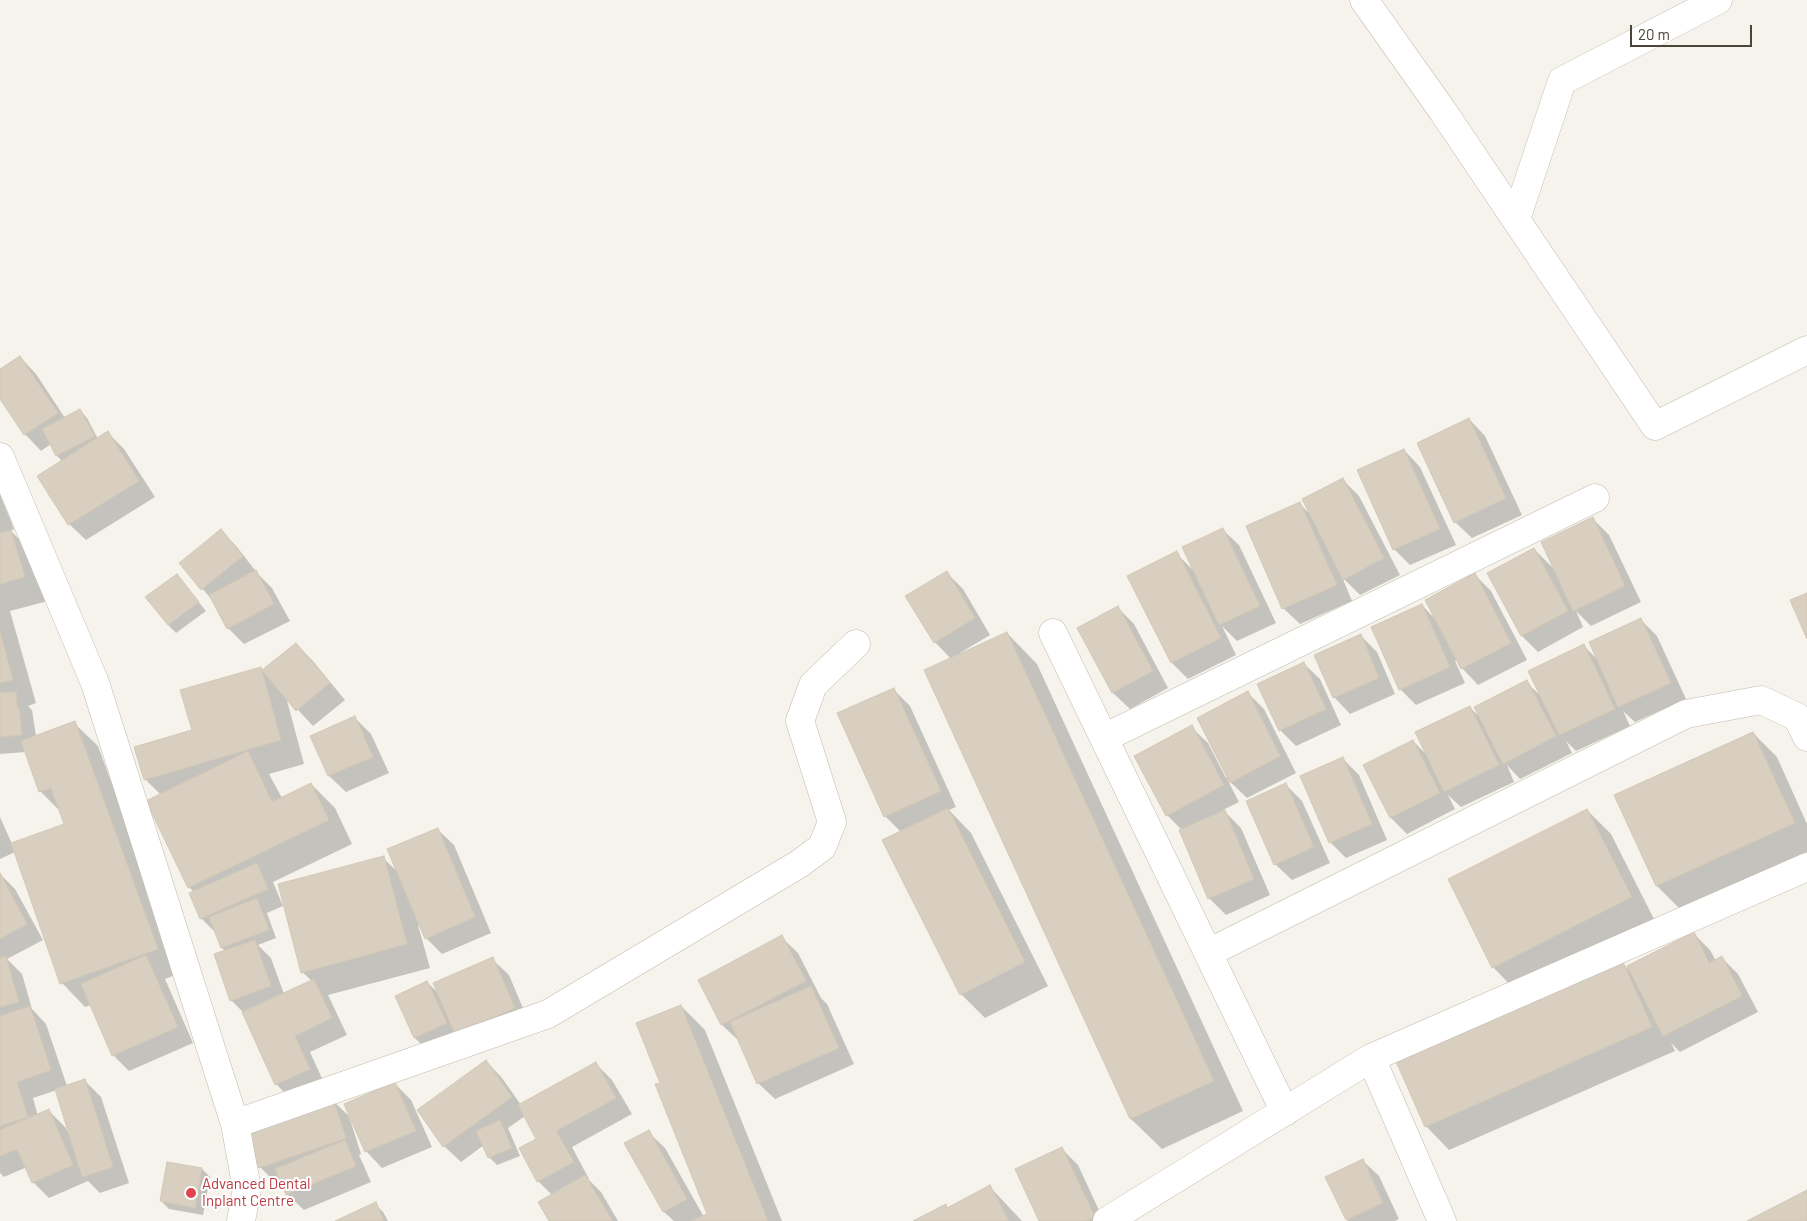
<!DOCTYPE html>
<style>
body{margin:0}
#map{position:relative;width:1807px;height:1221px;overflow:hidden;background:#f6f3ec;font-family:Barlow,sans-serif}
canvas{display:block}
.scale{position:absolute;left:1630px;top:25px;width:122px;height:22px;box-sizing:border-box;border:2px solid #4b4439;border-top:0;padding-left:6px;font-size:15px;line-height:18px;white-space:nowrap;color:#4b4439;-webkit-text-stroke:4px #fff;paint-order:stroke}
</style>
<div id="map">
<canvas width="1807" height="1221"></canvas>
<div class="scale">20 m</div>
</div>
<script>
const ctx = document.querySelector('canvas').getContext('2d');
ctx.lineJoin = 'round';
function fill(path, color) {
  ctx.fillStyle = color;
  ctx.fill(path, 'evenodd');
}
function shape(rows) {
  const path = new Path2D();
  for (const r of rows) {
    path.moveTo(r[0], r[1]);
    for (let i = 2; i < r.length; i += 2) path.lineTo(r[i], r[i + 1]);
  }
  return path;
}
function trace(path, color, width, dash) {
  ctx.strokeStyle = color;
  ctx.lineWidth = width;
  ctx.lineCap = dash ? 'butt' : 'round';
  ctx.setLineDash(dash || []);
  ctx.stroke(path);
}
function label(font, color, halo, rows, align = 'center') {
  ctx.font = font + ' Barlow,sans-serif';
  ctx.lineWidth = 4;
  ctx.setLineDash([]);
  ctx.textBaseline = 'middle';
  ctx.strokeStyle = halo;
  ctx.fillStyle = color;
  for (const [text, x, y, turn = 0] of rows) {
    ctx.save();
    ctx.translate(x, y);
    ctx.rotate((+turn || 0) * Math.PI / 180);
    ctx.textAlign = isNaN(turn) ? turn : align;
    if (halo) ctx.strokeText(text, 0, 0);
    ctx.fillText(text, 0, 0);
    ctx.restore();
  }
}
fill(shape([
 [20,357,36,374,65,418,80,410,87,418,98,439,108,433,124,449,155,497,86,540,69,524,62,461,57,456,51,444,41,451,25,434,0,396,0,371],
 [1469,419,1485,436,1522,515,1472,538,1455,522],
 [1404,450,1420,467,1456,545,1410,565,1394,549],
 [1343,480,1359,496,1400,575,1360,595,1342,577,1352,601,1300,624,1283,608,1300,504,1310,514],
 [0,494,14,529,11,531,35,555,48,601,10,611,36,703,28,706,32,710,36,736,74,723,98,746,181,973,165,979,193,1043,129,1071,113,1055,91,1005,85,1007,62,983,15,852,0,859,0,817,12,844,65,825,61,812,41,792,26,752,0,754],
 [1593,519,1609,535,1641,602,1591,626,1576,611,1583,627,1538,652,1522,636,1534,549,1555,570],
 [1222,529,1239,545,1276,623,1237,641,1222,626,1236,655,1188,679,1172,663,1129,577,1176,553,1194,571],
 [221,530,237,547,258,574,272,588,290,621,244,644,228,628,214,602,180,563],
 [947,573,963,589,990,635,960,653,961,655,1007,633,1037,664,1243,1111,1162,1149,1131,1119,925,671,951,659,935,642],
 [176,575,206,611,176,633,168,625],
 [1475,575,1491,591,1527,660,1478,685,1462,668,1457,660,1455,661,1465,683,1416,705,1400,689,1422,605,1435,619],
 [1118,608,1134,624,1168,688,1130,709,1113,693,1079,628],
 [1641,620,1657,636,1686,699,1635,722,1623,711,1630,726,1576,751,1566,741,1572,753,1520,779,1507,765,1514,782,1461,807,1448,795,1455,809,1407,834,1391,818,1413,741,1427,755,1469,707,1481,718,1526,682,1541,696,1584,646,1597,659],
 [1361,636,1377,652,1395,694,1350,714,1334,697],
 [296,644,312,660,345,700,313,726,286,697,304,764,269,774,282,798,311,784,335,808,352,844,273,882,283,906,267,913,276,938,258,945,271,958,284,994,312,981,302,972,383,858,398,872,437,829,454,845,491,933,442,954,426,938,420,924,418,925,430,968,328,995,347,1035,310,1052,325,1085,293,1101,276,1084,244,1013,231,1000,225,951,222,948,216,933,201,918,194,892,189,887,161,795,145,779,260,668,263,671],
 [1303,663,1320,679,1341,725,1296,746,1280,730],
 [893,689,910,706,956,807,949,810,971,833,1048,986,985,1018,961,994,901,832,885,816],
 [1248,693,1264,709,1296,773,1247,798,1227,779,1239,802,1223,810,1241,828,1270,895,1226,915,1209,898,1180,831,1182,830,1167,815,1191,727,1208,743,1226,778,1228,776],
 [355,718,371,734,389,773,346,792,329,776,312,737],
 [1753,733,1777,757,1807,824,1807,852,1680,909,1657,886],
 [1342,758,1359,775,1387,840,1346,858,1330,842],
 [1286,785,1302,801,1330,863,1292,880,1275,864],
 [1587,810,1611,834,1655,921,1516,991,1493,967],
 [0,874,15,889,43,940,7,959,22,974,32,1009,46,1024,67,1086,85,1081,101,1097,129,1183,100,1193,88,1181,49,1198,33,1182,27,1167,4,1177,0,1173],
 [57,1090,70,1134,69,1134,65,1127,49,1111,38,1116,33,1098],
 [1694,934,1710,950,1716,961,1722,958,1738,974,1758,1012,1680,1052,1671,1043,1675,1051,1449,1150,1426,1126,1623,964,1631,972],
 [781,937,798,953,821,998,827,1004,854,1064,775,1099,758,1083,739,1041,722,1025,699,980],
 [492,959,509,975,530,1025,455,1031,423,1046,415,1038,396,997,427,982,439,994],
 [681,1006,705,1030,782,1221,674,1221,664,1212,626,1144,648,1132,665,1148,704,1217,709,1215,661,1083],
 [486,1061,502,1078,521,1105,596,1064,612,1080,632,1114,572,1147,589,1179,588,1179,601,1192,618,1221,550,1221,552,1195,538,1181,520,1149,538,1139,525,1116,508,1128,520,1156,497,1165,489,1157,484,1145,461,1162,444,1146],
 [395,1084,411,1100,432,1147,382,1168,366,1151],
 [332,1100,349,1116,361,1154,359,1155,371,1182,304,1210,287,1194,282,1182,277,1184,260,1167],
 [1062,1149,1078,1165,1104,1221,1041,1221],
 [1362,1160,1379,1176,1399,1219,1395,1221,1348,1221,1347,1220],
 [168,1163,202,1169,210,1177,203,1215,169,1209,161,1201],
 [990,1187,1022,1221,916,1221,945,1206,948,1209],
 [375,1204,383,1212,388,1221,338,1221]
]), '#0003');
const building = shape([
 [20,356,58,413,24,435,0,399,0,369,20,356],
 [80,409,95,436,56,456,42,429,80,409],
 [1469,418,1506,498,1454,523,1417,443,1469,418],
 [108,431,139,481,68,525,37,476,108,431],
 [1404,449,1440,529,1393,550,1357,470,1404,449],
 [1343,478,1384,558,1343,580,1302,499,1343,478],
 [1300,502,1337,585,1282,609,1246,526,1300,502],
 [1593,517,1625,586,1573,611,1541,542,1593,517],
 [1223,528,1260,606,1219,625,1182,547,1223,528],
 [221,529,243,556,201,590,179,563,221,529],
 [11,530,25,577,0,584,0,533,11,530],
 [1534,548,1568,611,1521,636,1487,573,1534,548],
 [1177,551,1221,638,1171,663,1127,576,1177,551],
 [256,570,274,604,227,629,209,595,256,570],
 [947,571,975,618,934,643,905,596,947,571],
 [1475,573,1511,643,1461,669,1425,600,1475,573],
 [177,574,199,602,168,625,145,597,177,574],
 [1807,593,1807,639,1790,600,1807,593],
 [1422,604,1450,667,1399,690,1371,627,1422,604],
 [1118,606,1153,671,1112,693,1077,628,1118,606],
 [1641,618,1671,683,1618,707,1589,642,1641,618],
 [0,632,13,680,0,683,0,632],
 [1007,632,1214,1081,1130,1119,924,670,1007,632],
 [1361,634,1379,678,1333,698,1314,655,1361,634],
 [296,643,330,683,296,711,262,670,296,643],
 [1584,644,1615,709,1559,735,1528,671,1584,644],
 [1304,662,1326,709,1279,731,1257,684,1304,662],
 [261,667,281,740,144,780,134,747,192,730,180,690,261,667],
 [1527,680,1556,736,1503,764,1474,707,1527,680],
 [894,688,941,791,884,817,837,713,894,688],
 [1248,691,1280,756,1230,783,1197,718,1248,691],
 [16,692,17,707,19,707,22,735,0,737,0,693,16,692],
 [1470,706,1499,765,1444,792,1415,732,1470,706],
 [355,716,373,757,328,776,310,736,355,716],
 [75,721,158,949,60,984,11,843,64,824,51,788,39,792,21,741,75,721],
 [1192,725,1224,785,1166,816,1134,756,1192,725],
 [1753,732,1795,823,1656,886,1614,795,1753,732],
 [1413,740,1440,793,1390,818,1363,765,1413,740],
 [248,751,272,802,311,783,329,820,188,888,146,801,248,751],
 [1343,757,1372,824,1329,843,1300,776,1343,757],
 [1286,783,1314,847,1274,865,1246,801,1286,783],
 [948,808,1025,962,960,995,882,840,948,808],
 [1587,809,1632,897,1492,968,1448,879,1587,809],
 [1225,810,1254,879,1208,899,1179,830,1225,810],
 [438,828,475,917,425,939,387,849,438,828],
 [384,856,407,944,301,973,278,884,384,856],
 [257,863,268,889,200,919,189,893,257,863],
 [0,873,27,924,0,939,0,873],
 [257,898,269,930,221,948,209,917,257,898],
 [1694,932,1709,963,1722,956,1742,996,1663,1036,1627,966,1694,932],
 [782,935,806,981,721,1025,698,980,782,935],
 [255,940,271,986,230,1001,214,954,255,940],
 [146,955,178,1027,112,1056,81,984,146,955],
 [6,956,19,1002,0,1007,0,958,6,956],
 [493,957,515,1008,455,1034,433,983,493,957],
 [1623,962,1652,1027,1425,1127,1394,1057,1526,999,1528,1004,1623,962],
 [314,979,332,1018,295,1036,310,1069,275,1085,242,1012,314,979],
 [427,981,447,1023,414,1038,395,996,427,981],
 [811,986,839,1048,757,1084,730,1022,811,986],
 [681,1005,768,1221,691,1221,707,1214,655,1084,660,1083,636,1023,681,1005],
 [30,1006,51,1070,17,1082,28,1117,0,1126,0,1016,30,1006],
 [486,1060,512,1097,443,1147,417,1110,486,1060],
 [596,1062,616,1098,556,1131,574,1162,537,1182,519,1148,536,1139,518,1105,596,1062],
 [85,1079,113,1167,82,1177,55,1089,85,1079],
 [395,1082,416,1131,365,1152,344,1104,395,1082],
 [333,1098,346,1138,259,1168,245,1129,333,1098],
 [49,1109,73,1165,32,1183,17,1149,0,1156,0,1130,49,1109],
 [500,1120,512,1148,488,1158,476,1131,500,1120],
 [649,1130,687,1199,663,1212,624,1143,649,1130],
 [345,1140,356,1166,286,1195,275,1169,345,1140],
 [1062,1147,1095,1217,1086,1221,1039,1221,1015,1169,1062,1147],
 [1363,1159,1383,1203,1346,1220,1325,1177,1363,1159],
 [167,1162,202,1168,195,1208,160,1201,167,1162],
 [585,1175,612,1220,609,1221,549,1221,538,1202,585,1175],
 [990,1185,1009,1221,913,1221,946,1204,947,1208,990,1185],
 [1807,1190,1807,1221,1747,1221,1807,1190],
 [376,1202,384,1221,335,1221,376,1202]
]);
fill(building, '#d8cfc1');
trace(building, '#d3c7b4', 1);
const street = shape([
 [1364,0,1442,110,1655,426,1807,350],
 [1516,219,1562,81,1718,0],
 [0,457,95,683,235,1124,247,1189,241,1221],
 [1053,633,1285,1112],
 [1104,738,1595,498],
 [1208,953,1686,714,1761,700,1797,717,1807,737],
 [1371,1058,1807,867],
 [235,1124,548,1014,799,864,822,847,832,822,800,721,813,685,856,644],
 [1107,1221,1371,1058,1442,1221]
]);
trace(street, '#c2bbae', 29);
trace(street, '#fff', 28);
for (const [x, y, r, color] of [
 [191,1193,6,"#e0444e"]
]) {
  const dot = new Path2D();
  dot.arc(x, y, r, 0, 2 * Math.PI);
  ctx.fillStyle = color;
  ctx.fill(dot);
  trace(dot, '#fff', 2);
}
label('15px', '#be3a42', '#fff', [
 ["Advanced Dental",202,1184],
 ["Inplant Centre",202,1201]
], 'left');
</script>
